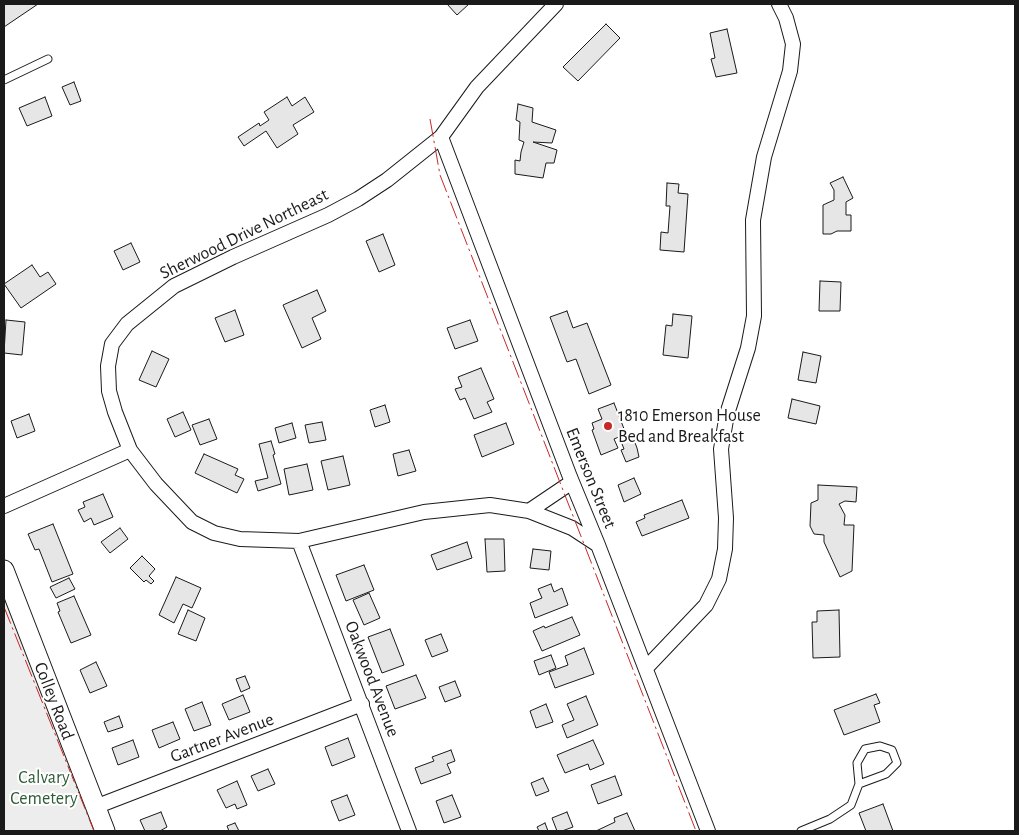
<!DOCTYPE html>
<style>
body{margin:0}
#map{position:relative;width:1019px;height:835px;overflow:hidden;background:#fff;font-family:"Alegreya Sans",sans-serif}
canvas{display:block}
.frame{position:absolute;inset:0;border:5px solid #1a1a1a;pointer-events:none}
</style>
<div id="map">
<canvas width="1019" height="835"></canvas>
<div class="frame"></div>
</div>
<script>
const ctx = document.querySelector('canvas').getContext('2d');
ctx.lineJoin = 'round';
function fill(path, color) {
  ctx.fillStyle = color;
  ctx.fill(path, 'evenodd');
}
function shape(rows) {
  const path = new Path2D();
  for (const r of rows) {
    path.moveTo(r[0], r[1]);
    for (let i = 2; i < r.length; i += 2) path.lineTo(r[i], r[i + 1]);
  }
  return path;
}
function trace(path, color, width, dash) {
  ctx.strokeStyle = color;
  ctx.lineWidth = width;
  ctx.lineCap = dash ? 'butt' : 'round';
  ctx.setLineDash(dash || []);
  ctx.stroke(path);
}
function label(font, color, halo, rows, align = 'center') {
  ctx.font = font + ' "Alegreya Sans",sans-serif';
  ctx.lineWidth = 4;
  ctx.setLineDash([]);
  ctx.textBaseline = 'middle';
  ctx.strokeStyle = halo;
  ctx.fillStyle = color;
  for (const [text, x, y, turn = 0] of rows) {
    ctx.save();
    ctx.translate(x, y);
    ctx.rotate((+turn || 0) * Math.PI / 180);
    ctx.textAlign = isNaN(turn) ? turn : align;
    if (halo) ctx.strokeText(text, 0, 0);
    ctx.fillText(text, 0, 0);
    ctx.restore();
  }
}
const built = shape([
 [4,570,105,831,4,831,4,570]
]);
fill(built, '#ededed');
trace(built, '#6a6a6a', 1);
const building = shape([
 [4,4,38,4,4,27,4,4],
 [447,4,469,4,457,15,447,4],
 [606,24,620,38,578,81,563,67,606,24],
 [727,29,737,73,716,77,711,59,715,58,710,33,727,29],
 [74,82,81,101,70,105,62,87,74,82],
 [45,97,52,116,27,126,19,108,45,97],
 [287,97,292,106,305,97,314,112,293,125,298,134,277,148,266,131,244,146,238,137,259,123,260,126,269,120,264,112,287,97],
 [518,104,533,108,532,122,556,130,552,143,533,142,557,150,554,163,546,163,543,178,515,174,515,160,520,161,521,152,524,142,519,140,520,122,516,120,518,104],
 [843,177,853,198,846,202,846,215,851,215,851,231,837,231,831,234,823,234,823,205,834,200,834,190,830,183,843,177],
 [667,183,679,184,678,193,688,194,684,252,660,250,661,232,668,233,670,206,666,206,667,183],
 [383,234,395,265,379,272,366,241,383,234],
 [131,243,140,262,123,270,114,251,131,243],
 [32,265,40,277,48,272,56,284,21,308,4,284,32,265],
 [820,281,841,282,840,311,819,311,820,281],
 [317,290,326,311,312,318,321,339,302,348,283,305,317,290],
 [235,310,244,335,225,342,215,318,235,310],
 [567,311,573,328,587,323,611,385,589,394,576,359,567,362,550,317,567,311],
 [673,314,692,316,688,358,663,355,666,325,672,326,673,314],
 [6,320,25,322,22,355,4,353,6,320],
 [470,320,478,341,455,349,447,328,470,320],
 [152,351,169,359,156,387,139,380,152,351],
 [803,352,821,356,816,383,798,380,803,352],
 [481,368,494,399,487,402,492,412,474,419,465,398,460,400,455,389,462,387,458,377,481,368],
 [792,399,820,406,816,424,788,418,792,399],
 [614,403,626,434,614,439,618,448,601,455,592,430,594,429,592,423,602,419,598,409,614,403],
 [385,405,390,422,375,427,370,410,385,405],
 [183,412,191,430,175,437,167,419,183,412],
 [29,414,35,431,17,438,11,421,29,414],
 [209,419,217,439,200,445,192,425,209,419],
 [322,422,326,440,309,443,305,425,322,422],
 [292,423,296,438,279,443,275,428,292,423],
 [506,423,514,444,482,457,474,435,506,423],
 [632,435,637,448,639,457,626,462,621,450,624,449,620,439,632,435],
 [271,441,275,454,273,455,281,484,258,491,255,481,268,478,259,444,271,441],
 [409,450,416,471,398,476,393,454,409,450],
 [204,454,238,469,235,475,244,479,237,493,195,473,204,454],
 [343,456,350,485,328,490,321,461,343,456],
 [307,464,313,490,289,495,284,469,307,464],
 [634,478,641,494,624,502,618,485,634,478],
 [818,485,857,487,856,502,845,501,839,504,845,515,844,525,854,525,852,571,840,577,824,542,824,535,814,534,810,526,811,503,818,500,818,485],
 [103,494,113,517,94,525,91,518,84,522,78,510,85,507,83,502,103,494],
 [682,500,689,518,642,536,636,522,645,518,644,515,682,500],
 [53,524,73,574,52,582,39,549,35,550,28,534,53,524],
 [120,528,128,539,110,553,101,542,120,528],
 [485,539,504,539,505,571,487,572,485,539],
 [467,542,472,558,437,570,431,555,467,542],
 [533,549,551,551,549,570,530,568,533,549],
 [142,556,155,569,149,576,154,581,151,584,146,580,144,582,130,568,142,556],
 [364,565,374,590,346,601,336,575,364,565],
 [176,577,201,588,192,608,183,604,174,623,159,615,176,577],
 [69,578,75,589,56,598,50,587,69,578],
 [551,584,554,592,562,588,568,605,535,618,530,603,542,598,538,589,551,584],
 [369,593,380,618,364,625,353,600,369,593],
 [74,596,91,635,71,643,58,612,60,611,57,603,74,596],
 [188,610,205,618,196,641,178,634,188,610],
 [839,610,840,657,813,658,812,622,817,622,817,611,839,610],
 [572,617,580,635,542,651,533,631,544,626,545,628,572,617],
 [390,629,404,665,382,673,368,637,390,629],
 [441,634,448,651,432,657,425,640,441,634],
 [584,648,594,674,555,688,549,672,568,665,565,656,584,648],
 [551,655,556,668,539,675,534,661,551,655],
 [96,662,107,686,90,693,80,670,96,662],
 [416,675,426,698,395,709,386,686,416,675],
 [245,676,250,688,241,692,236,679,245,676],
 [455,681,461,696,445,702,439,687,455,681],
 [876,694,880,703,874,705,880,722,844,735,834,710,876,694],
 [243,695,250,712,229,720,222,704,243,695],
 [586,696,598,725,567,738,562,725,574,720,567,704,586,696],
 [202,702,211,725,194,731,185,709,202,702],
 [546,704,553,722,536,728,530,711,546,704],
 [119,716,123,727,108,732,104,722,119,716],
 [173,722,180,739,159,748,152,730,173,722],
 [348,738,355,757,332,766,325,747,348,738],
 [133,740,139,757,118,765,112,748,133,740],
 [593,740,604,764,590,770,588,764,565,773,557,755,593,740],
 [451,750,455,761,447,764,451,773,421,784,415,768,434,761,432,757,451,750],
 [268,769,275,784,258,791,251,776,268,769],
 [615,776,622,795,598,804,591,785,615,776],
 [543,778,549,791,536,796,531,783,543,778],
 [237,781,247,805,237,809,235,804,226,808,217,790,237,781],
 [347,795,355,815,339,821,331,801,347,795],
 [452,795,461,817,444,823,436,801,452,795],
 [883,804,893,831,866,831,859,813,883,804],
 [161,812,167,827,160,831,145,831,140,820,161,812],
 [567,812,573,827,562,831,557,831,552,818,567,812],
 [627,813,635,831,596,831,615,822,614,818,627,813],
 [235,823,239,831,229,831,227,826,235,823],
 [545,823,548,831,539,831,537,827,545,823]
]);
fill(building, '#e6e6e6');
trace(building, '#1a1a1a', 1);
const lane = shape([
 [4,80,48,59],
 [801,831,830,819,851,805,859,784,857,763,865,749,880,746,892,750,897,763,886,774,859,784]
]);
const street = shape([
 [556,4,477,87,441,137,387,180,358,199,328,215,233,257,174,286,127,324,112,344,108,366,109,391,115,412,130,450,156,484,192,522,214,533,240,539,299,541,424,512,490,505,529,511,572,528,598,545],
 [441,137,570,477,598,545,708,831],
 [4,506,130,450],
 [529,511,572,482],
 [299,541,409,831],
 [646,668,706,605,719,579,725,549,726,518,721,449,727,414,748,348,754,316,753,220,764,157,790,71,793,44,786,18,779,4],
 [95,807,362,704]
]);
const secondary = shape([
 [4,570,105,831]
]);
trace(lane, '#1a1a1a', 9);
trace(street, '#1a1a1a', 16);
trace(secondary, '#1a1a1a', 21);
trace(lane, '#fff', 7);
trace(street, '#fff', 14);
trace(secondary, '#fff', 19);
trace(shape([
 [430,119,440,175,696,831],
 [4,607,94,831]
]), '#c62828', 1, [18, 4, 2.5, 4]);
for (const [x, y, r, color] of [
 [608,426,5,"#c62828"]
]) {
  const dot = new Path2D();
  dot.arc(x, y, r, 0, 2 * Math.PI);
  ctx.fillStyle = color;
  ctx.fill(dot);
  trace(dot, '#fff', 2);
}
label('18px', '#1a1a1a', '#fff', [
 ["Sherwood Drive Northeast",244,234,-26],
 ["Emerson Street",591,478,68],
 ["Oakwood Avenue",372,679,69],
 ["Colley Road",54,701,69],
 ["Gartner Avenue",222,738,-21]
]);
label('18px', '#1a1a1a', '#fff', [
 ["1810 Emerson House",618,416],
 ["Bed and Breakfast",618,437]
], 'left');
label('18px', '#2b5a34', '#fff', [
 ["Calvary",44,778],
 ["Cemetery",44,799]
]);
</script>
